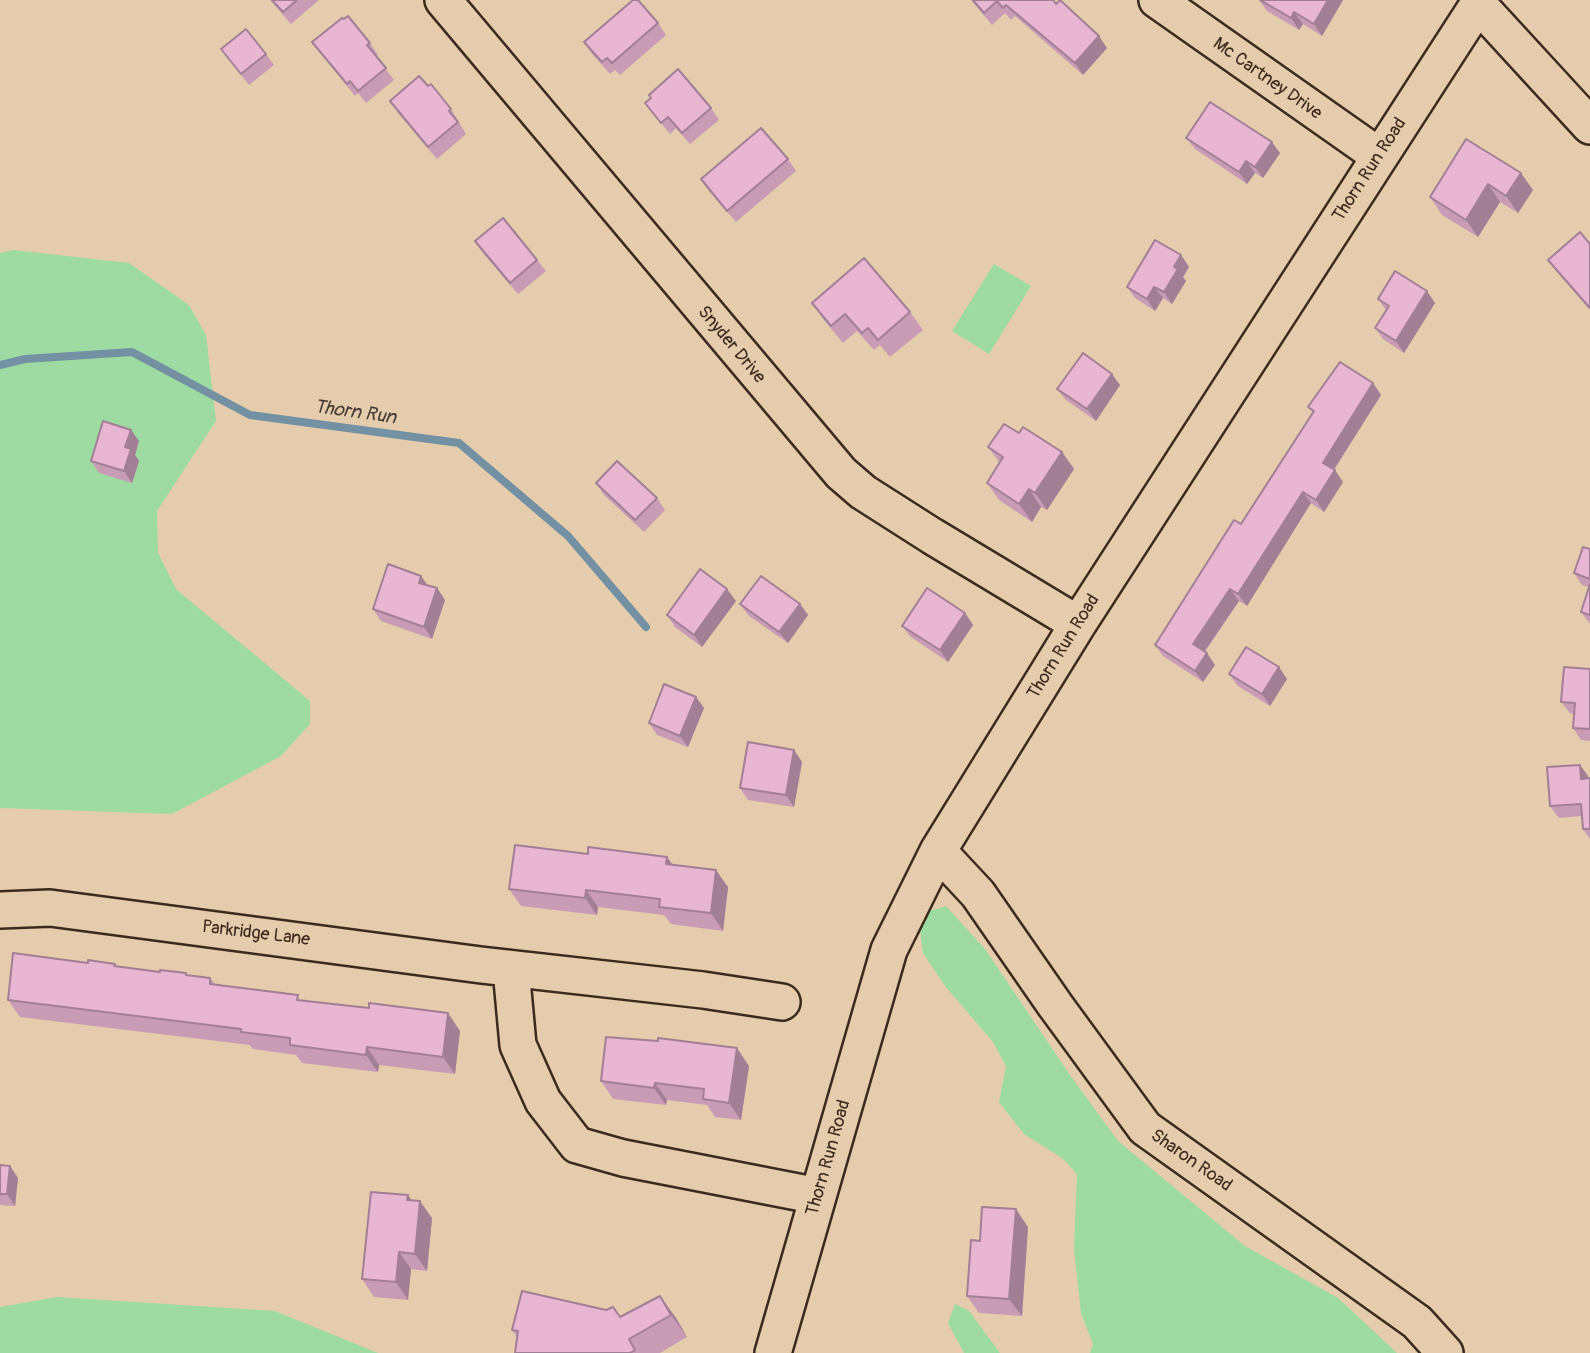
<!DOCTYPE html>
<style>
body{margin:0}
canvas{display:block;background:#e4ccad}
</style>
<canvas width="1590" height="1353"></canvas>
<script>
const ctx = document.querySelector('canvas').getContext('2d');
ctx.lineJoin = 'round';
function fill(path, color) {
  ctx.fillStyle = color;
  ctx.fill(path, 'evenodd');
}
function shape(rows) {
  const path = new Path2D();
  for (const r of rows) {
    path.moveTo(r[0], r[1]);
    for (let i = 2; i < r.length; i += 2) path.lineTo(r[i], r[i + 1]);
  }
  return path;
}
function trace(path, color, width, dash) {
  ctx.strokeStyle = color;
  ctx.lineWidth = width;
  ctx.lineCap = dash ? 'butt' : 'round';
  ctx.setLineDash(dash || []);
  ctx.stroke(path);
}
function label(font, color, halo, rows, align = 'center') {
  ctx.font = font + ' Pangolin,sans-serif';
  ctx.lineWidth = 5;
  ctx.setLineDash([]);
  ctx.textBaseline = 'middle';
  ctx.strokeStyle = halo;
  ctx.fillStyle = color;
  for (const [text, x, y, turn = 0] of rows) {
    ctx.save();
    ctx.translate(x, y);
    ctx.rotate((+turn || 0) * Math.PI / 180);
    ctx.textAlign = isNaN(turn) ? turn : align;
    if (halo) ctx.strokeText(text, 0, 0);
    ctx.fillText(text, 0, 0);
    ctx.restore();
  }
}
fill(shape([
 [14,250,129,263,189,305,206,335,216,421,157,511,158,553,176,589,310,701,310,724,281,756,172,814,0,808,0,253],
 [994,264,1031,286,989,354,952,331],
 [946,906,985,949,1070,1075,1118,1141,1245,1246,1338,1298,1397,1353,1090,1353,1093,1344,1081,1313,1074,1250,1077,1174,1062,1158,1024,1134,999,1102,1006,1066,993,1042,945,986,923,953,920,929,929,911],
 [57,1297,275,1311,378,1353,0,1353,0,1307],
 [955,1304,969,1311,1000,1353,964,1353,948,1323]
]), '#9edba3');
trace(shape([
 [0,365,25,359,132,352,250,415,459,443,568,536,646,627]
]), '#7391a2', 8);
const minor = shape([
 [443,0,841,473,863,492,932,536,1078,624],
 [1157,0,1379,156],
 [1478,4,1590,126],
 [938,851,978,894,1055,1005,1145,1128,1417,1322,1445,1353],
 [0,910,50,908,481,965,703,990,782,1002],
 [511,969,518,1045,543,1101,577,1145,623,1158,818,1196],
 [773,1353,889,950,938,851,1078,624,1481,0]
]);
trace(minor, '#3b2a1e', 40);
trace(minor, '#e4ccad', 35);
fill(shape([
 [270,0,319,0,291,24],
 [971,0,1053,0,1056,4,1107,48,1083,75,1015,16,1011,20,1005,13,992,25],
 [1259,0,1343,0,1322,36,1303,24,1299,30,1267,11],
 [658,23,666,35,620,75,615,70,610,74,592,54,584,42],
 [312,42,370,43,378,55,376,56,394,80,366,103,358,93,355,96],
 [221,49,266,54,274,65,249,85],
 [428,86,451,109,466,134,437,159,398,113,390,101],
 [645,103,711,108,719,120,690,144,676,128,670,134],
 [1186,138,1280,153,1263,178,1255,173,1247,184,1195,149],
 [1466,139,1533,190,1518,213,1500,202,1478,237,1442,215,1430,197],
 [788,159,796,171,736,222,709,191,701,179],
 [475,241,537,260,546,271,518,294,483,253],
 [1590,244,1590,310,1556,271,1548,260],
 [1181,255,1189,267,1183,277,1186,281,1172,304,1163,298,1155,311,1135,298,1127,287],
 [1378,299,1435,303,1404,353,1383,339,1375,328,1386,310],
 [812,303,910,312,923,330,890,357,880,345,874,350,857,331,843,343,824,320],
 [1373,383,1381,395,1334,470,1343,482,1324,512,1311,503,1247,606,1239,601,1205,652,1215,665,1203,682,1163,656,1155,645,1241,524,1313,413,1308,407],
 [1120,385,1096,421,1066,400,1057,389],
 [1019,433,1062,452,1074,469,1047,510,1041,507,1032,522,999,500,987,483,1000,463,988,447],
 [139,441,135,455,139,461,132,483,99,473,91,461],
 [596,483,657,498,665,510,644,532,604,495],
 [1590,549,1590,624,1581,612,1589,587,1582,585,1574,573],
 [437,588,445,600,432,639,381,621,373,609],
 [736,601,702,647,675,627,667,615],
 [740,604,800,604,808,615,788,643,749,616],
 [965,613,973,625,948,662,911,637,902,626],
 [1590,669,1590,741,1581,740,1573,728,1574,714,1570,713,1561,702],
 [1229,674,1287,679,1270,706,1238,686],
 [696,697,704,708,688,747,657,735,649,723],
 [794,750,802,762,794,807,748,800,740,788],
 [1580,765,1588,778,1582,816,1559,818,1550,806],
 [1583,829,1590,829,1590,839],
 [588,854,667,857,672,864,728,887,723,931,671,924,664,915,598,907,597,915,521,906,509,889],
 [117,967,210,978,215,984,460,1031,455,1074,379,1065,378,1072,302,1063,296,1055,253,1049,250,1045,20,1017,8,1000],
 [749,1066,741,1120,715,1117,707,1105,667,1100,666,1105,613,1099,601,1081],
 [0,1165,18,1178,15,1206,0,1205],
 [408,1195,411,1200,432,1218,427,1271,411,1269,408,1300,374,1297,362,1279],
 [1028,1227,1022,1316,979,1313,967,1296,980,1241],
 [660,1296,676,1318,687,1337,660,1353,515,1353,517,1337,512,1330,620,1317]
]), '#c89cb5');
fill(shape([
 [1328,0,1343,0,1322,36,1314,24],
 [1294,12,1303,24,1299,30,1291,18],
 [1099,36,1107,48,1083,75,1075,63],
 [1272,142,1280,153,1263,178,1255,167],
 [1246,161,1255,173,1247,184,1239,172],
 [1521,173,1533,190,1518,213,1506,196],
 [1488,184,1500,202,1478,237,1466,220],
 [1181,255,1189,267,1183,277,1186,281,1172,304,1164,292,1174,267],
 [1154,287,1163,298,1155,311,1147,299],
 [1427,291,1435,303,1404,353,1396,341],
 [1112,374,1120,385,1096,421,1087,409],
 [1373,383,1381,395,1331,474,1323,463],
 [131,430,139,441,135,455,139,461,132,483,124,471,125,447],
 [1062,452,1074,469,1047,510,1035,493],
 [1335,470,1343,482,1324,512,1316,500],
 [1029,489,1041,507,1032,522,1019,504],
 [1303,492,1311,503,1247,606,1238,594],
 [421,576,429,587,419,583],
 [437,588,445,600,432,639,424,627],
 [727,589,736,601,702,647,694,635],
 [1230,589,1239,601,1201,656,1193,644],
 [800,604,808,615,788,643,779,632],
 [965,613,973,625,948,662,940,650],
 [1207,653,1215,665,1203,682,1195,671],
 [1279,667,1287,679,1270,706,1262,694],
 [696,697,704,708,688,747,680,736],
 [794,750,802,762,794,807,786,795],
 [1580,765,1588,776,1589,791,1581,779],
 [667,857,679,874,666,864],
 [716,870,728,887,723,931,711,913],
 [586,890,598,907,597,915,585,898],
 [448,1013,460,1031,455,1074,443,1057],
 [367,1047,379,1065,378,1072,366,1055],
 [737,1048,749,1066,741,1120,729,1103],
 [655,1083,667,1100,666,1105,654,1088],
 [10,1166,18,1178,15,1206,7,1194],
 [408,1195,419,1212,420,1201,432,1218,427,1271,415,1254,407,1200],
 [1016,1209,1028,1227,1022,1316,1009,1299],
 [399,1252,411,1269,408,1300,396,1282],
 [660,1296,676,1318,687,1337,671,1315]
]), '#a27f94');
const building = shape([
 [272,0,297,0,283,12,272,0],
 [633,0,638,0,658,23,612,63,607,58,602,62,584,42,633,0],
 [973,0,1053,0,1056,4,1060,0,1099,36,1075,63,1006,5,1003,8,997,1,984,13,973,0],
 [1260,0,1328,0,1314,24,1294,12,1291,18,1260,0],
 [348,16,370,43,367,45,386,68,358,91,350,81,347,84,312,42,342,18,344,19,348,16],
 [246,29,266,54,241,74,221,49,246,29],
 [678,69,711,108,682,133,668,117,661,123,645,103,651,98,649,95,678,69],
 [419,76,428,86,431,84,451,109,449,111,458,122,428,147,390,101,419,76],
 [1210,102,1272,142,1255,167,1246,161,1239,172,1186,138,1210,102],
 [761,128,788,159,727,211,701,179,761,128],
 [1466,139,1521,173,1506,196,1488,184,1466,220,1430,197,1466,139],
 [503,218,537,260,510,283,475,241,503,218],
 [1580,232,1590,244,1590,308,1548,260,1580,232],
 [1155,240,1181,255,1174,267,1178,269,1164,292,1154,287,1147,299,1127,287,1155,240],
 [864,258,910,312,878,340,868,328,862,333,845,314,831,326,812,303,864,258],
 [1395,271,1427,291,1396,341,1375,328,1389,306,1378,299,1395,271],
 [1083,353,1112,374,1087,409,1057,389,1083,353],
 [1340,362,1373,383,1323,463,1335,470,1316,500,1303,492,1238,594,1230,589,1193,644,1207,653,1195,671,1155,645,1234,520,1241,524,1314,411,1308,407,1310,404,1340,362],
 [103,421,131,430,125,447,131,449,124,471,91,461,103,421],
 [1004,424,1019,433,1023,427,1062,452,1035,493,1029,489,1019,504,987,483,1003,457,988,447,1004,424],
 [617,461,657,498,635,520,596,483,617,461],
 [1583,547,1590,549,1590,579,1574,573,1583,547],
 [388,564,421,576,419,583,437,588,424,627,373,609,388,564],
 [700,569,727,589,694,635,667,615,700,569],
 [761,576,800,604,779,632,740,604,761,576],
 [1590,584,1590,615,1581,612,1590,584],
 [927,588,965,613,940,650,902,626,927,588],
 [1246,647,1279,667,1262,694,1229,674,1246,647],
 [1564,667,1590,669,1590,729,1573,728,1575,703,1561,702,1564,667],
 [664,684,696,697,680,736,649,723,664,684],
 [748,742,794,750,786,795,740,788,748,742],
 [1580,765,1581,779,1590,778,1590,829,1583,829,1581,804,1550,806,1547,767,1580,765],
 [515,845,588,854,588,847,667,857,666,864,716,870,711,913,659,907,660,899,586,890,585,898,509,889,515,845],
 [13,953,88,963,88,960,115,964,114,966,160,972,160,970,186,973,186,975,210,978,210,984,298,995,297,1000,369,1008,369,1003,448,1013,443,1057,367,1047,366,1055,290,1045,290,1038,241,1032,241,1029,8,1000,13,953],
 [606,1037,658,1041,658,1038,737,1048,729,1103,703,1099,704,1089,655,1083,654,1088,601,1081,606,1037],
 [0,1165,10,1166,7,1194,0,1194,0,1165],
 [371,1192,408,1195,407,1200,420,1201,415,1254,399,1252,396,1282,362,1279,371,1192],
 [982,1207,1016,1209,1009,1299,967,1296,971,1240,980,1241,982,1207],
 [522,1291,606,1310,613,1307,620,1317,660,1296,671,1315,629,1339,635,1350,630,1353,515,1353,518,1331,512,1330,522,1291]
]);
fill(building, '#e8b5d3');
trace(building, '#a27f94', 2);
label('18px', '#3b2a1e', '#e4ccad', [
 ["Mc Cartney Drive",1267,79,35],
 ["Thorn Run Road",1370,170,-57],
 ["Snyder Drive",731,345,50],
 ["Thorn Run Road",1064,647,-58],
 ["Parkridge Lane",256,934,7],
 ["Thorn Run Road",829,1158,-74],
 ["Sharon Road",1191,1161,35]
]);
label('italic 19px', '#443b34', '#e4ccad', [
 ["Thorn Run",355,413,8]
]);
</script>
